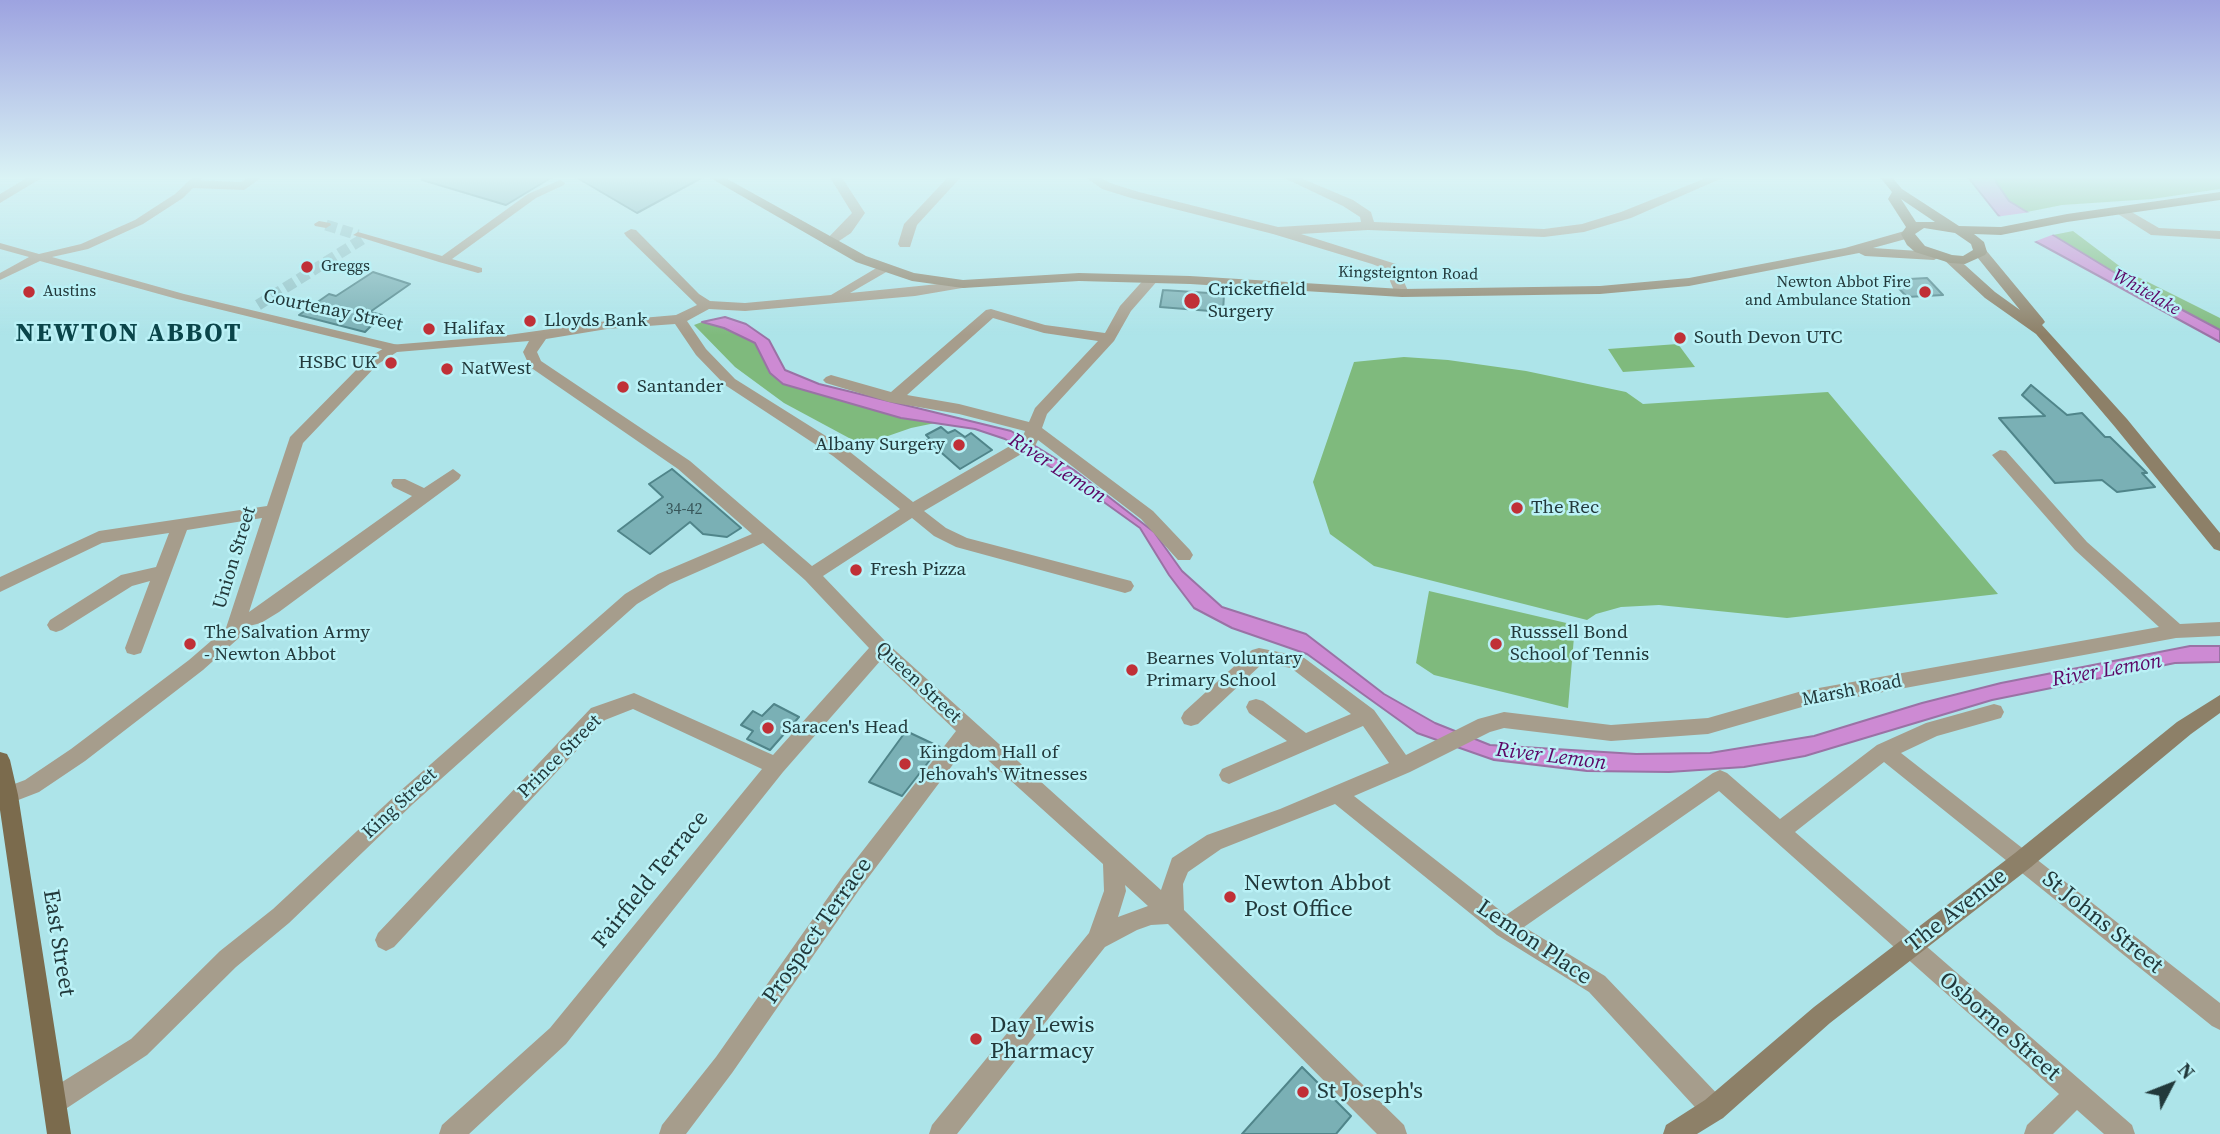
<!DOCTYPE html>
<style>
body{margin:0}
#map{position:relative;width:2220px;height:1134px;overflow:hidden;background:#ade4e9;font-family:"Source Serif 4",serif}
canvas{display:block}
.north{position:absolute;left:2136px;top:1050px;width:70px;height:70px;-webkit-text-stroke:5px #baf1f6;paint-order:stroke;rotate:48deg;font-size:19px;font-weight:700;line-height:28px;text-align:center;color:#22393b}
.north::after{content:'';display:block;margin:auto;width:24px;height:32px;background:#22393b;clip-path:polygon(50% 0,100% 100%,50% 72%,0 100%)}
</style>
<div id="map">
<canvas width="2220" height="1134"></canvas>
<div class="north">N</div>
</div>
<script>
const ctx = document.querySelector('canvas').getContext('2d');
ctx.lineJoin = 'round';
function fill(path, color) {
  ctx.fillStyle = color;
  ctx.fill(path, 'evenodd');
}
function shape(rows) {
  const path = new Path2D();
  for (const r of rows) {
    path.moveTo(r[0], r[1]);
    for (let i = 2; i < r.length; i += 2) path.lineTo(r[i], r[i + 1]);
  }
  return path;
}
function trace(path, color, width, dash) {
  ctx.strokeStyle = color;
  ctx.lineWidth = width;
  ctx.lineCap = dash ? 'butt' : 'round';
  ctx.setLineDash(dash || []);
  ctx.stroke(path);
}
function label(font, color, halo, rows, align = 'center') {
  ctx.font = font + ' "Source Serif 4",serif';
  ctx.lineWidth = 5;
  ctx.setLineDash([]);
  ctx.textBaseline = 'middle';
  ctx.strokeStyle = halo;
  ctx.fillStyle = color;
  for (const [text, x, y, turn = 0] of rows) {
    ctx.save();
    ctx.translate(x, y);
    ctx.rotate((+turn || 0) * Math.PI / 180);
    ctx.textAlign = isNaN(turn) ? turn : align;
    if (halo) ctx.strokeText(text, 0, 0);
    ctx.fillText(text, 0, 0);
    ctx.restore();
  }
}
fill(shape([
 [1995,176,2220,176,2220,189,2152,199,2062,205,2027,212,2009,201,1996,182],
 [2073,231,2126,271,2220,318,2220,330,2130,282,2053,235],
 [702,322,724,328,755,343,763,358,784,384,901,418,940,422,911,428,862,445,784,403,735,367,694,325],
 [1678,344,1695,367,1623,372,1608,349],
 [1404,357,1448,360,1526,371,1626,392,1643,404,1828,392,1998,594,1787,618,1659,605,1621,607,1596,614,1587,620,1374,566,1330,534,1313,482,1354,362],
 [1429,591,1575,625,1568,708,1434,675,1416,663]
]), '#7fba7d');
const water = shape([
 [1967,176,1995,176,1996,182,2009,201,2027,212,2053,235,2130,282,2220,330,2220,342,2018,232,1998,215,1967,176],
 [725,317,746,324,769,340,785,370,819,384,1011,431,1074,470,1154,532,1182,571,1222,607,1306,634,1384,694,1435,723,1490,745,1636,754,1710,753,1814,736,1922,703,2001,683,2190,646,2220,646,2220,662,2175,663,1992,700,1805,756,1744,767,1669,772,1587,771,1494,760,1417,733,1307,654,1232,628,1194,608,1169,575,1140,528,1080,485,1005,439,975,429,901,418,783,384,770,373,755,343,724,328,702,322,725,317]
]);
fill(water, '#cd8ad3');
trace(water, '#9a72a5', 2);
fill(shape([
 [2031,212,2057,233,2031,243,1995,217]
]), '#ade4e9');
const building = shape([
 [422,176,554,176,506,205,422,180,422,176],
 [574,176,705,176,637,213,574,176],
 [373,272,410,284,370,312,382,315,365,332,299,315,329,294,336,296,373,272],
 [1927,278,1943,295,1907,297,1891,280,1927,278],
 [1163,290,1224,294,1223,312,1160,307,1163,290],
 [2031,385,2067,415,2082,413,2105,437,2110,437,2147,473,2142,473,2155,487,2117,492,2102,480,2055,483,1999,418,2045,416,2022,395,2031,385],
 [941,427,948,433,955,430,965,437,971,433,992,450,960,469,927,440,930,439,926,435,941,427],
 [672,469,711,502,741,528,727,537,703,534,690,522,650,554,618,531,663,497,649,484,672,469],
 [774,704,799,717,770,750,747,739,753,731,741,725,753,711,762,716,774,704],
 [906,731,940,747,902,796,869,782,906,731],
 [1302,1067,1351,1116,1336,1134,1242,1134,1302,1067]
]);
fill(building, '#7ab0b5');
trace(building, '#50858a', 2);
trace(shape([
 [326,225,358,235],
 [258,305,364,238]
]), '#91c2c6', 11, [11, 5]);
fill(shape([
 [194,176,205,176,183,198,143,224,88,249,52,257,184,294,398,345,398,351,394,352,177,299,40,261,0,280,0,273,29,257,0,249,0,243,39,254,81,244,135,220,175,194,194,176],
 [560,180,565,183,564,185,536,198,452,259,482,268,482,272,478,273,439,262,353,235,358,232,442,256,528,194,560,180],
 [319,221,330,223,331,225,326,228,315,226,314,224,319,221]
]), '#a69d8c');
fill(shape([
 [30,176,45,176,0,203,0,194,30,176],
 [250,176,264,176,244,190,191,188,185,184,191,180,241,182,250,176],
 [829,176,841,176,865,213,851,233,830,247,823,243,852,213,829,176],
 [949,176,962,176,917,225,910,247,900,247,898,244,904,224,949,176],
 [1084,176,1098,176,1110,183,1139,192,1278,227,1361,222,1360,217,1343,206,1280,176,1296,176,1353,200,1371,212,1374,222,1544,229,1582,224,1621,212,1711,176,1727,176,1631,218,1584,232,1544,237,1368,230,1301,234,1396,264,1409,293,1402,297,1395,293,1385,269,1372,264,1273,234,1131,198,1102,189,1084,176],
 [2123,207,2159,228,2220,231,2220,239,2151,235,2118,214,2117,211,2123,207],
 [631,229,636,230,699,294,710,301,745,303,831,295,883,264,888,265,888,271,850,293,968,281,968,287,915,296,745,311,709,309,687,321,706,349,735,379,845,448,913,502,1022,439,1025,431,959,414,889,402,826,383,823,380,826,377,831,375,891,392,986,310,991,309,1045,325,1105,333,1120,306,1147,276,1157,276,1159,279,1131,311,1114,341,1047,414,1042,428,1153,511,1190,550,1193,555,1190,560,1178,560,1141,519,1038,440,1035,446,924,511,946,528,967,538,1131,581,1134,586,1131,591,1125,593,956,547,934,536,912,518,823,576,887,643,1161,890,1172,858,1207,835,1280,809,1389,763,1363,726,1236,781,1229,784,1222,781,1219,775,1222,769,1287,741,1249,713,1246,707,1249,701,1256,699,1263,701,1306,733,1351,714,1291,668,1263,663,1198,724,1191,726,1184,724,1181,718,1184,712,1252,650,1259,648,1303,657,1374,710,1406,755,1478,719,1504,712,1611,725,1708,718,1802,691,2159,627,2075,550,1992,455,2000,450,2006,451,2087,542,2180,624,2220,622,2220,636,2176,638,1802,707,1708,734,1611,741,1504,728,1490,732,1410,772,1354,796,1506,915,1713,773,1720,770,1727,773,1780,819,1877,745,1926,723,1994,704,2001,706,2004,712,2001,718,1937,736,1901,753,2220,1003,2220,1030,2212,1026,1884,762,1795,832,2132,1125,2135,1134,2104,1134,2077,1110,2053,1134,2024,1134,2027,1125,2059,1094,1719,791,1524,927,1605,976,1723,1100,1726,1109,1723,1118,1714,1121,1705,1118,1589,992,1497,935,1335,804,1221,849,1188,872,1183,884,1184,910,1404,1125,1407,1134,1377,1134,1168,924,1151,925,1137,930,1105,947,957,1134,929,1134,932,1125,1089,933,1104,891,1103,864,969,743,859,890,732,1073,686,1134,659,1134,662,1125,716,1057,843,876,956,731,881,660,783,772,566,1044,469,1134,439,1134,442,1125,550,1028,762,769,633,709,605,720,394,947,386,951,378,947,375,940,378,933,591,708,634,693,773,755,869,648,805,580,763,543,670,584,637,604,413,804,289,923,236,967,147,1055,64,1110,55,1113,46,1110,43,1101,46,1092,131,1039,220,951,273,909,399,792,625,594,658,574,752,534,678,469,530,367,523,352,529,341,397,352,378,364,303,443,249,612,412,496,393,487,391,483,393,479,405,479,424,488,453,469,461,475,459,479,279,612,261,623,245,627,240,637,203,670,85,761,39,792,8,804,0,800,1,789,25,780,71,749,189,660,226,628,262,518,187,530,143,648,141,653,134,655,127,653,125,648,150,581,132,586,62,630,56,632,50,630,47,625,50,620,121,575,156,567,169,533,102,543,0,592,0,577,99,531,267,506,290,437,368,358,389,345,501,336,607,321,676,315,697,305,626,236,624,233,631,229],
 [993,318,1044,333,1098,341,1035,408,1029,422,959,404,907,395,993,318],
 [675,324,696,355,725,385,833,456,900,509,812,566,690,461,541,361,537,352,546,339,607,329,675,324],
 [1125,885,1148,906,1118,917,1126,891,1125,885]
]), '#a69d8c');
fill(shape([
 [707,176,722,176,866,256,914,273,963,280,1079,273,1190,276,1402,289,1600,286,1689,278,1845,248,1908,230,1915,234,1913,237,1873,248,1934,252,1941,256,1934,260,1865,256,1859,253,1689,286,1600,294,1402,297,1190,284,1079,281,963,288,912,281,856,262,707,176],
 [1980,248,1985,249,2043,319,2045,322,2042,325,2127,419,2220,533,2220,551,2214,549,2115,427,2036,334,1985,298,1943,259,1945,256,1955,256,1995,292,2020,310,1973,252,1980,248],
 [2220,695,2220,713,2191,734,2031,867,1830,1023,1723,1118,1697,1134,1663,1134,1666,1125,1705,1100,1814,1007,2015,853,2177,722,2220,695]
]), '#8d8068');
fill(shape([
 [1879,176,1891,176,1902,189,1959,226,2001,227,2067,214,2220,192,2220,200,2067,222,2001,235,1974,234,1984,242,1987,252,1985,255,1965,264,1950,263,1915,252,1907,245,1901,234,1906,227,1888,199,1892,192,1879,176],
 [1901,199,1935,222,1916,222,1901,199],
 [1924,228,1955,233,1971,244,1973,250,1963,256,1952,255,1925,246,1915,234,1924,228],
 [0,752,7,754,10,760,18,795,71,1134,47,1134,0,810,0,752]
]), '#7b6b4d');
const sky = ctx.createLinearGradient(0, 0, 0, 335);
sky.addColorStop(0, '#9da3e0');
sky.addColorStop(0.53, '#daf3f5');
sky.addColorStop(1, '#daf3f500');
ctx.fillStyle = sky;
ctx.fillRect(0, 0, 2220, 335);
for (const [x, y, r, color] of [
 [307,267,7,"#c03037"],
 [29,292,7,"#c03037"],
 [1925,292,7,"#c03037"],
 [1192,301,9,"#c03037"],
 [530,321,7,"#c03037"],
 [429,329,7,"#c03037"],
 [1680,338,7,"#c03037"],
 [391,363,7,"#c03037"],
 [447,369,7,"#c03037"],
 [623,387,7,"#c03037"],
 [959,445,7,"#c03037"],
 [1517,508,7,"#c03037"],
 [856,570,7,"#c03037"],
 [190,644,7,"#c03037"],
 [1496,644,7,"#c03037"],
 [1132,670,7,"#c03037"],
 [768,728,7,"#c03037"],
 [905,764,7,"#c03037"],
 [1230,897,7,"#c03037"],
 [976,1039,7,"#c03037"],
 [1303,1092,7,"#c03037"]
]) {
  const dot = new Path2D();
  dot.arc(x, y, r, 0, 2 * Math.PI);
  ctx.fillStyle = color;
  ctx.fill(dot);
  trace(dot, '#baf1f6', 2.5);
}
label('16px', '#22393b', '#baf1f6', [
 ["Greggs",321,267],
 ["Newton Abbot Fire",1911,283,"right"],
 ["and Ambulance Station",1911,301,"right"],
 ["Austins",43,292]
], 'left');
label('16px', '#22393b', '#baf1f6', [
 ["Kingsteignton Road",1408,274,1]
]);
label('16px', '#38575a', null, [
 ["34-42",684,510]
]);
label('italic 18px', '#5c0565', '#baf1f6', [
 ["Whitelake",2146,293,30]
]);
label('19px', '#22393b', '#baf1f6', [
 ["Cricketfield",1208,290],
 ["Surgery",1208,312],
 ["Lloyds Bank",544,321],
 ["Halifax",443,329],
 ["South Devon UTC",1694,338],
 ["HSBC UK",377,363,"right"],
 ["NatWest",461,369],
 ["Santander",637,387],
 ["Albany Surgery",945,445,"right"],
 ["The Rec",1531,508],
 ["Fresh Pizza",870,570],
 ["The Salvation Army",204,633],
 ["- Newton Abbot",204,655],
 ["Russsell Bond",1510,633],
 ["School of Tennis",1510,655],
 ["Bearnes Voluntary",1146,659],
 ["Primary School",1146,681],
 ["Saracen's Head",782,728],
 ["Kingdom Hall of",919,753],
 ["Jehovah's Witnesses",919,775]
], 'left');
label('19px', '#22393b', '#baf1f6', [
 ["Courtenay Street",333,311,12],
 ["Union Street",235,558,-73],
 ["Queen Street",918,683,43],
 ["Marsh Road",1852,691,-11],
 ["Prince Street",560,757,-45],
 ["King Street",400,804,-43]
]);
label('italic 21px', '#5c0565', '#baf1f6', [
 ["River Lemon",1057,469,33],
 ["River Lemon",2107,671,-10],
 ["River Lemon",1551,757,7]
]);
label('23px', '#22393b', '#baf1f6', [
 ["Fairfield Terrace",651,880,-51],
 ["The Avenue",1957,911,-38],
 ["St Johns Street",2102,923,39],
 ["Prospect Terrace",818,931,-55],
 ["East Street",58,943,81],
 ["Lemon Place",1534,943,34],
 ["Osborne Street",1999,1027,41]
]);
label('23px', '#22393b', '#baf1f6', [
 ["Newton Abbot",1244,884],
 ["Post Office",1244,910],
 ["Day Lewis",990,1026],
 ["Pharmacy",990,1052],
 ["St Joseph's",1317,1092]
], 'left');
ctx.letterSpacing = '2px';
label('bold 26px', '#0a454a', '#baf1f6', [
 ["NEWTON ABBOT",129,334]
]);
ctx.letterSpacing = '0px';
</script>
